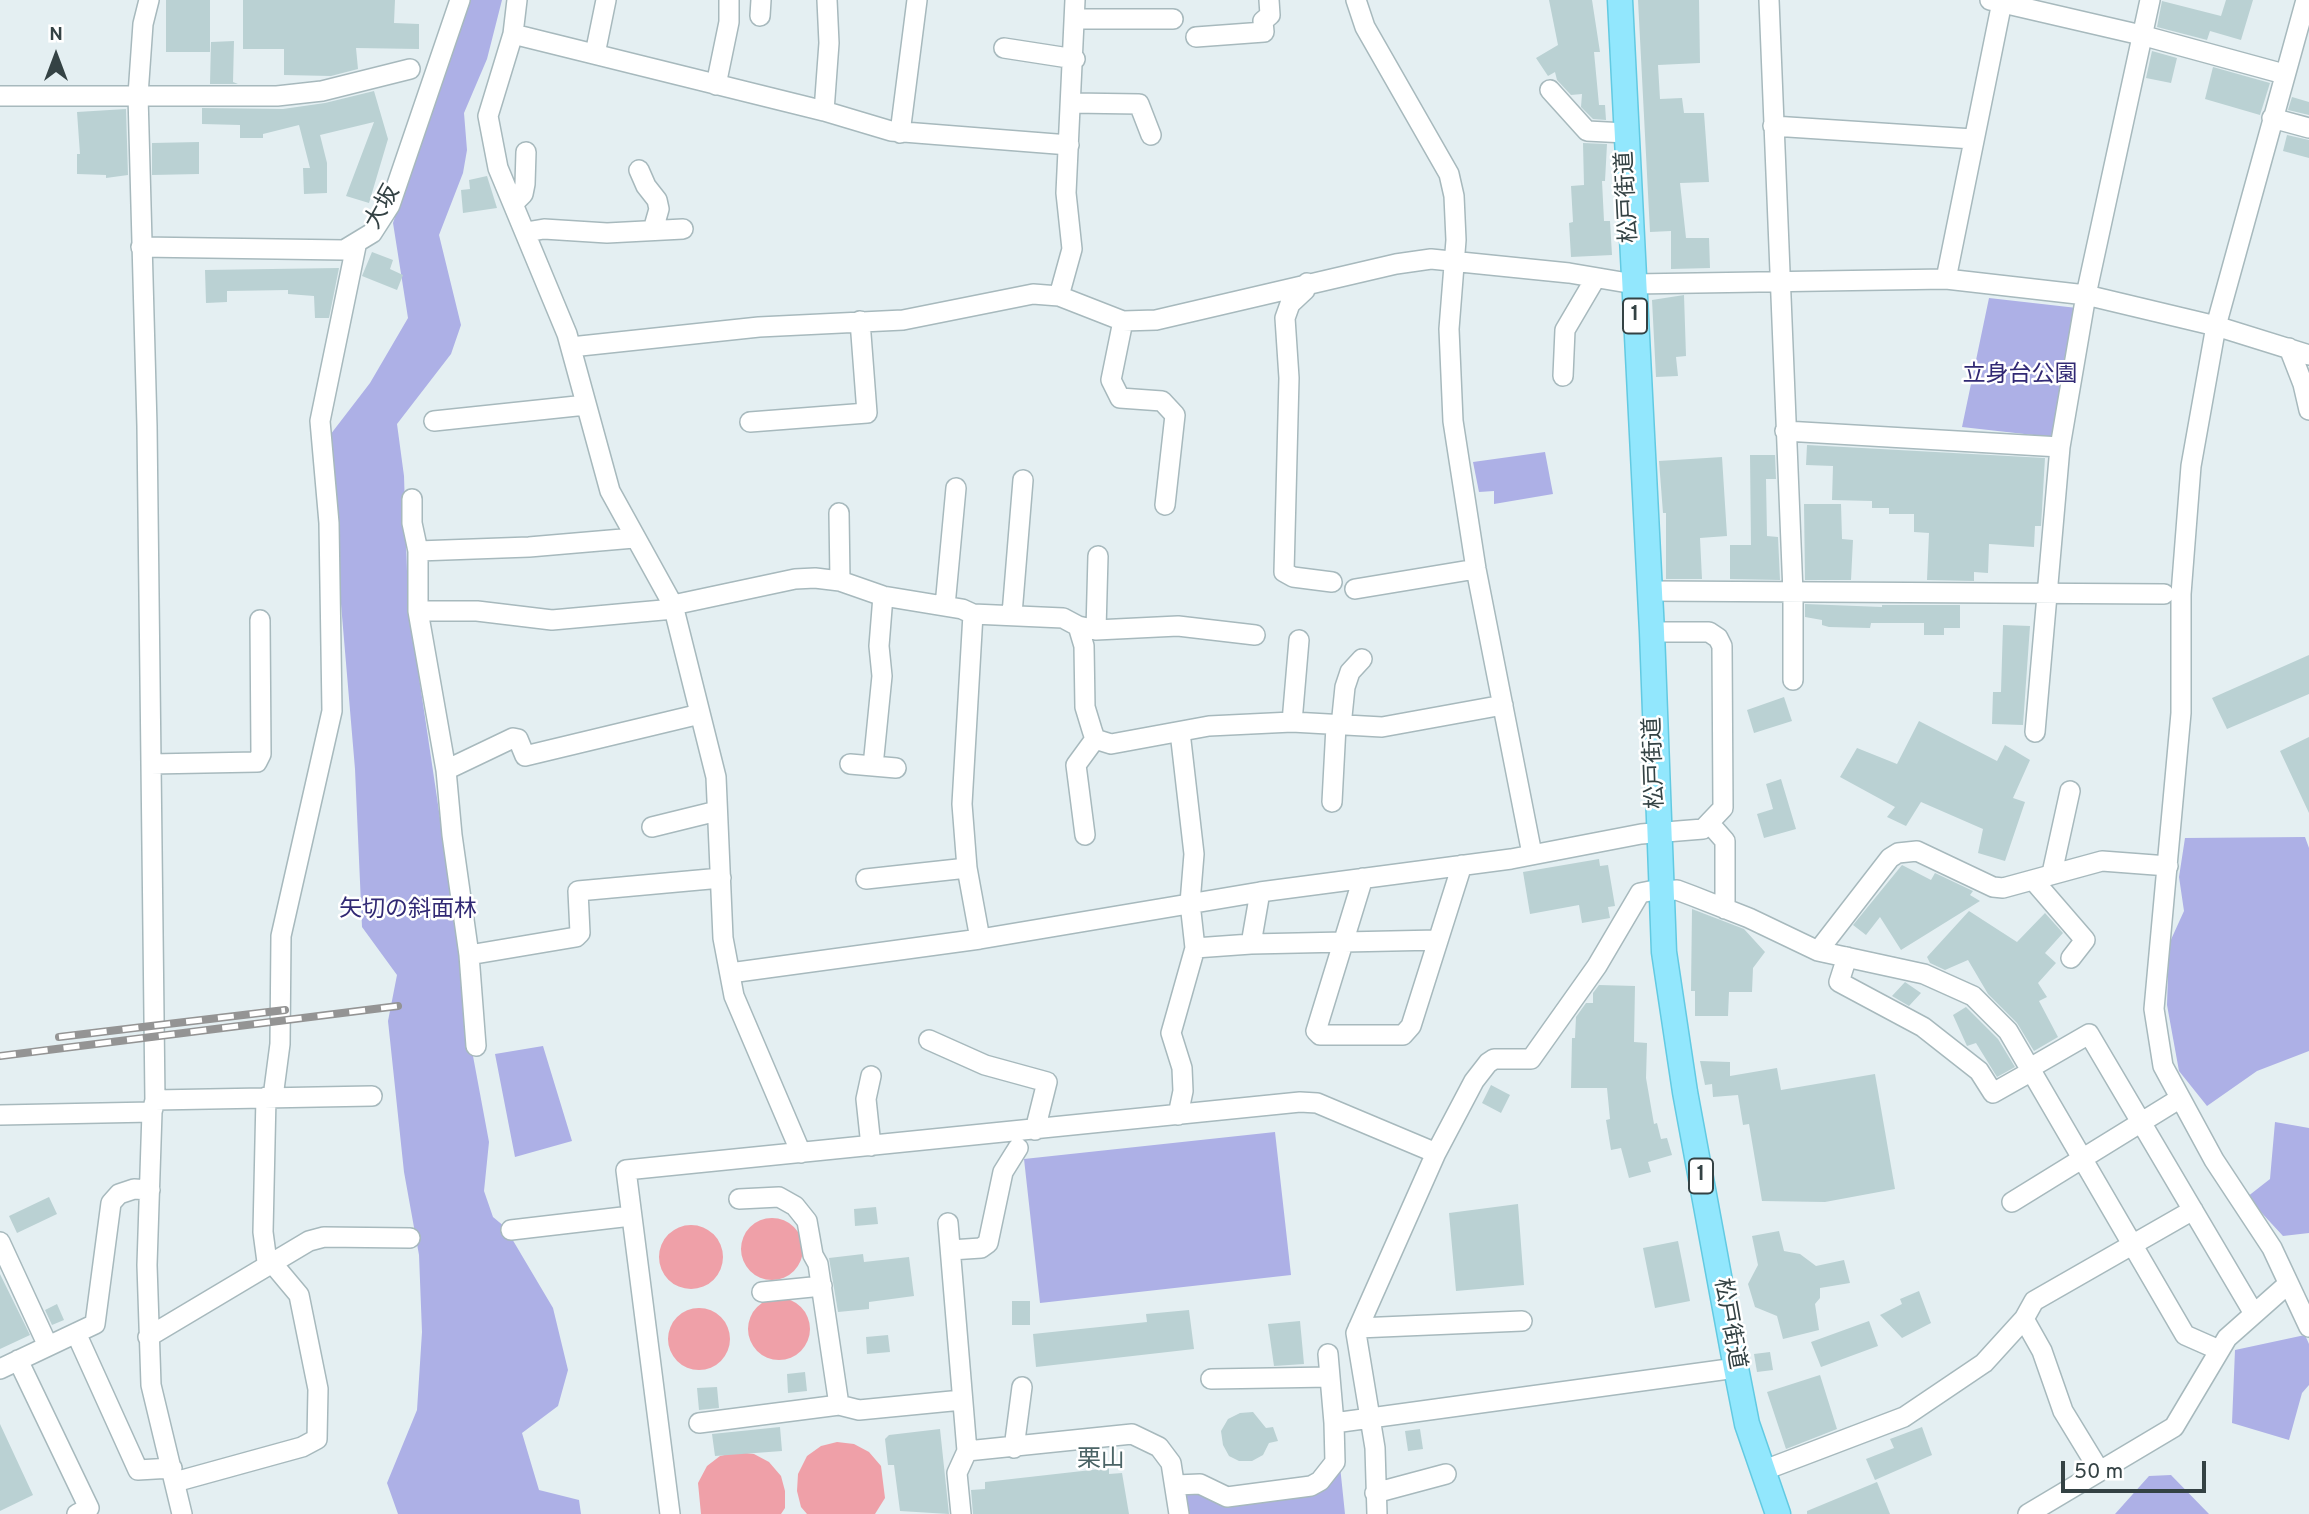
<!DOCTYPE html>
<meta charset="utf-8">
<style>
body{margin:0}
#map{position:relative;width:2309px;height:1514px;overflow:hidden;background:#e4eff2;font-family:Overpass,sans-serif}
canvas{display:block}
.north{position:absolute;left:21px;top:21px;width:70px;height:70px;-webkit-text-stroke:5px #fff;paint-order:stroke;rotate:0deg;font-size:19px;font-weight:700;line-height:28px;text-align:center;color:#344244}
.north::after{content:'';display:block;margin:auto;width:24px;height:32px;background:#344244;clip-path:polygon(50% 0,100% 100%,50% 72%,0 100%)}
.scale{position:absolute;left:2061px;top:1461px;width:145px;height:32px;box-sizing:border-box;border:4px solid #344244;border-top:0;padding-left:9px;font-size:21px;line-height:24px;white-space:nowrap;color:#344244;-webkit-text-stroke:5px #fff;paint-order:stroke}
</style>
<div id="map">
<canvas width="2309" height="1514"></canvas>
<div class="north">N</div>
<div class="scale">50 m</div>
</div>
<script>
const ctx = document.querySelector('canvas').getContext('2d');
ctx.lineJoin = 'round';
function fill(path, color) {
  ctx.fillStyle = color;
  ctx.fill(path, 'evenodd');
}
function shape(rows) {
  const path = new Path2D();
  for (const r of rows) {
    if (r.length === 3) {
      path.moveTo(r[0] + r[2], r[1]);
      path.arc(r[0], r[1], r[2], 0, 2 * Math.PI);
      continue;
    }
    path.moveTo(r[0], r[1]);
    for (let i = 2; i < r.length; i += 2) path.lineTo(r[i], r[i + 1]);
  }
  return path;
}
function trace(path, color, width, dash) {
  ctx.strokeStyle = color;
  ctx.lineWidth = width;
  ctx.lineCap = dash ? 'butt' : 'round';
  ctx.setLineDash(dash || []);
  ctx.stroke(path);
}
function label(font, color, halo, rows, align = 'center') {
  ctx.font = font + ' Overpass,"Noto Sans JP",sans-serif';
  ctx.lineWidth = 5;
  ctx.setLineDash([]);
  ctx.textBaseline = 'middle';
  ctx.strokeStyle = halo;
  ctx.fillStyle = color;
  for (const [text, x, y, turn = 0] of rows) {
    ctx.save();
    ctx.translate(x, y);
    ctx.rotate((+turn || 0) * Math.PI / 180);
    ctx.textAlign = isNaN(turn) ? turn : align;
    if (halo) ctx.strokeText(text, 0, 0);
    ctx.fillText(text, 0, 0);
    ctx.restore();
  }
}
fill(shape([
 [455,0,502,0,487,59,464,113,467,150,463,173,439,235,461,325,451,354,397,424,404,476,408,603,461,959,465,1013,489,1142,484,1191,493,1217,505,1227,553,1308,568,1370,558,1406,522,1433,539,1490,579,1500,581,1514,398,1514,387,1483,417,1410,422,1332,419,1255,404,1172,388,1021,397,975,362,927,355,769,327,439,370,383,408,318,393,223,452,37],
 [1989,298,2077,308,2060,438,1962,427],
 [1545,452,1553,494,1494,504,1494,491,1479,492,1473,462],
 [2305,837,2309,848,2309,1051,2257,1071,2207,1106,2179,1071,2167,1005,2169,944,2184,911,2179,877,2185,838],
 [543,1046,572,1141,515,1157,495,1054],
 [2275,1122,2309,1128,2309,1233,2283,1236,2247,1197,2270,1179],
 [1275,1132,1291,1275,1040,1303,1024,1159],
 [2305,1335,2309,1344,2309,1385,2302,1393,2289,1440,2232,1423,2235,1350],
 [1340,1466,1345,1514,1187,1514,1184,1494,1199,1490,1221,1504,1323,1491],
 [2171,1475,2209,1514,2115,1514,2149,1476]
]), '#adb0e6');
fill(shape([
 [772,1249,31],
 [691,1257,32],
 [779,1329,31],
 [699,1339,31],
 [837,1442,854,1444,869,1452,881,1466,885,1498,875,1514,807,1514,801,1507,797,1491,798,1474,807,1456,821,1446],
 [737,1452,754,1454,769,1462,781,1476,785,1491,785,1508,781,1514,701,1514,698,1483,707,1466,720,1456]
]), '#efa0a8');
fill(shape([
 [166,0,210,0,210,52,166,52],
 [243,0,395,0,394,23,419,24,419,49,356,48,358,69,331,76,284,75,284,49,243,49],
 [1549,0,1592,0,1600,52,1594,52,1599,105,1605,105,1606,120,1593,119,1581,107,1582,94,1571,95,1557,80,1555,72,1548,76,1536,58,1558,45],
 [1638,0,1699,0,1700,63,1658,65,1660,99,1682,98,1684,113,1704,113,1709,182,1680,183,1686,238,1709,238,1710,268,1671,269,1671,231,1650,232],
 [2226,0,2253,0,2241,40,2210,31,2207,40,2157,27,2162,1,2221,16],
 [234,41,233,82,238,84,210,84,211,42],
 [2152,51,2177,58,2171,83,2146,78],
 [2213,67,2270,83,2260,115,2205,99],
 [374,91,388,139,369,203,346,196,374,122,320,135,327,163,327,193,304,194,303,168,310,168,299,125,263,134,263,138,240,138,240,125,202,124,202,108,283,109,325,103],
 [2292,97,2309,102,2309,115,2288,110],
 [126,109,128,175,106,178,106,175,77,174,77,154,80,154,77,112],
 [2287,135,2309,140,2309,158,2283,151],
 [199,142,199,174,152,175,152,143],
 [1583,143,1607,144,1605,181,1602,181,1604,221,1610,221,1612,255,1571,257,1569,223,1573,222,1571,186,1584,185],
 [487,176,497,208,463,213,461,190,470,189,469,180],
 [372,252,393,260,390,269,403,275,397,290,362,276],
 [339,268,329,318,315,318,314,296,288,294,288,290,227,291,227,302,206,303,205,270],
 [1684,295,1686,356,1676,357,1678,376,1656,377,1652,300],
 [1807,445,2045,458,2041,526,2035,526,2034,547,1989,544,1988,573,1974,572,1974,581,1927,580,1929,533,1914,532,1914,514,1889,514,1889,508,1872,508,1872,501,1832,500,1833,466,1806,465],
 [1750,455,1775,455,1776,479,1766,479,1767,536,1778,537,1780,580,1730,579,1730,545,1751,545],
 [1722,457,1727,536,1700,538,1702,579,1666,579,1666,513,1663,513,1659,461],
 [1804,504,1841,504,1842,539,1853,540,1851,580,1805,580],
 [1805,604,1882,607,1882,605,1960,605,1960,628,1944,628,1944,635,1924,635,1924,623,1871,623,1870,628,1829,627,1822,625,1822,620,1805,617],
 [2003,625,2030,626,2023,725,1992,724,1993,692,2001,692],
 [2309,655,2309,694,2227,729,2212,698],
 [1784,697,1792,721,1754,733,1747,710],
 [1919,721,1997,761,2005,745,2030,760,2013,798,2025,802,2005,861,1978,853,1983,829,1921,802,1906,826,1887,817,1895,807,1840,777,1857,748,1897,764],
 [2309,737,2309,813,2280,751],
 [1781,779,1796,829,1764,838,1757,814,1773,809,1766,784],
 [1599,859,1600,866,1608,865,1615,906,1608,907,1610,918,1582,923,1579,905,1530,914,1523,872],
 [1902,865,1931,880,1935,873,1973,891,1970,895,1980,901,1901,950,1880,917,1866,935,1853,925],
 [1692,909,1744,929,1765,952,1753,968,1752,992,1729,992,1728,1016,1695,1016,1695,991,1691,991],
 [1969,911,2017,942,2045,913,2063,933,2045,953,2056,963,2038,983,2047,997,2039,1001,2058,1037,2034,1051,2017,1023,1988,994,1968,960,1945,970,1930,963,1927,957],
 [1905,982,1921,993,1909,1006,1892,996],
 [1599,985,1635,986,1634,1042,1647,1043,1646,1078,1654,1124,1657,1123,1661,1139,1667,1138,1672,1155,1648,1162,1651,1172,1629,1178,1621,1148,1611,1150,1606,1120,1610,1119,1607,1088,1571,1088,1572,1038,1575,1038,1576,1017,1586,1003,1593,1003,1593,993],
 [1966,1007,1998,1039,2015,1067,1997,1077,1976,1043,1967,1046,1953,1015],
 [1700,1061,1730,1062,1730,1076,1777,1068,1781,1090,1875,1074,1895,1189,1825,1202,1762,1201,1749,1124,1743,1125,1738,1095,1713,1097,1712,1084,1705,1085],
 [1491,1085,1510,1095,1501,1113,1482,1103],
 [49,1197,57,1214,17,1233,9,1216],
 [1518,1204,1524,1285,1456,1291,1449,1213],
 [876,1207,878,1224,855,1226,854,1209],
 [1779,1231,1784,1251,1800,1254,1816,1266,1844,1260,1850,1283,1820,1288,1820,1298,1815,1304,1819,1330,1783,1339,1777,1316,1755,1307,1748,1284,1758,1265,1752,1236],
 [1678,1241,1690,1301,1655,1308,1643,1248],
 [863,1254,864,1262,909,1257,914,1296,869,1302,869,1309,838,1312,829,1258],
 [0,1274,30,1335,0,1349],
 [1919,1291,1931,1323,1902,1338,1880,1315,1902,1304,1900,1299],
 [1012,1301,1030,1301,1030,1325,1012,1325],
 [57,1304,64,1320,52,1325,45,1310],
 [1189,1310,1194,1349,1036,1367,1033,1334,1147,1322,1146,1314],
 [1300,1321,1304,1364,1274,1366,1268,1324],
 [1869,1321,1878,1346,1821,1367,1811,1342],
 [888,1335,890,1352,867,1354,866,1337],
 [1770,1352,1773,1370,1757,1372,1754,1354],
 [805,1372,807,1391,788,1393,787,1374],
 [1820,1375,1837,1429,1786,1449,1767,1392],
 [717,1387,719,1408,699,1410,697,1388],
 [1253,1412,1266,1428,1273,1427,1278,1441,1269,1443,1263,1455,1252,1461,1239,1461,1229,1456,1223,1445,1221,1431,1228,1419,1240,1413],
 [0,1424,33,1495,0,1511],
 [780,1427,782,1451,715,1456,712,1434],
 [1922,1427,1932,1455,1875,1480,1866,1459,1894,1448,1890,1439],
 [940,1429,949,1514,900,1511,894,1465,888,1465,885,1439,889,1435],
 [1420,1429,1423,1449,1408,1451,1405,1431],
 [1109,1468,1109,1474,1122,1473,1129,1514,973,1514,971,1490,985,1489,985,1482],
 [1877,1482,1890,1514,1807,1514,1807,1511]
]), '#bad1d3');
const minor = shape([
 [517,0,513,34,488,116,498,168,567,334,610,491,673,605,716,777,723,938,734,996,801,1153],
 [1356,0,1365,27,1449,174,1454,196,1456,240,1449,329,1453,421,1476,569,1532,854],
 [1769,0,1793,593,1793,680],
 [1990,0,2141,35,2284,74],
 [2306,0,2216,326,2191,466,2181,594,2181,713,2154,1009,2163,1066,2214,1160,2272,1248,2309,1327],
 [760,16,761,0],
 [1075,19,1173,19],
 [513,34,824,111,891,131,1069,145],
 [1196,37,1264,32,1263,21,1270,15,1269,0],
 [1004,48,1075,59],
 [595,54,606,0],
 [716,85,729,22,729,0],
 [1550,90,1587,131,1626,133],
 [0,96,277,96,322,91,410,69],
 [1072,103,1139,104,1151,135],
 [824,111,829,43,827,0],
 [2272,118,2309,128],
 [1773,126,1973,139],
 [900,133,917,0],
 [639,170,646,186,657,200,659,209,653,230],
 [513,204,523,194,525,184,526,152],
 [526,232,544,229,607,233,683,229],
 [141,247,344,250,372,233,390,205,460,0],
 [1946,279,2002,2],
 [1307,283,1305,290,1290,304,1285,318,1289,378,1284,572,1293,577,1332,582],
 [1059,296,1072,249,1066,193,1075,0],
 [1123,321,1111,380,1120,398,1162,401,1175,415,1165,505],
 [571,347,759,327,903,320,1033,294,1059,296,1123,321,1156,320,1396,264,1431,259,1569,273,1634,284,1946,279,2086,295,2216,326,2309,355],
 [2289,348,2303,384,2309,410],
 [1563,376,1565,330,1595,279],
 [434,421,586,405],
 [750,422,867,413,860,321],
 [1785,431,2060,447],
 [412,499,412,523,418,551,418,611,446,770,452,835,469,955,476,1046],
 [839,513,840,581],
 [418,551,529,547,634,538],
 [1355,589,1476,569],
 [1650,591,2164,594],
 [673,605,795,579,815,578,840,581,883,596,962,609,973,614,1063,618,1078,626,1084,646,1085,707,1092,730,1095,739,1111,744,1209,726,1292,722,1382,727,1503,705],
 [945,606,956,488],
 [418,611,477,611,552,620,674,609],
 [973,614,962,804,967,868,980,939],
 [1012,614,1023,480],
 [1078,626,1096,630,1178,626,1255,635],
 [1096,630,1098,556],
 [1292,722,1299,640],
 [1341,726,1345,687,1350,672,1362,659],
 [2035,732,2060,447,2086,295,2150,0],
 [151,764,257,762,261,754,260,620],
 [850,764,896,768],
 [873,766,882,676,879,646,883,596],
 [446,770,513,738,518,739,525,756,700,714],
 [1332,802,1336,726],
 [1710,824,1725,841,1725,909],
 [652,827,717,811],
 [1085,835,1076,765,1095,739],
 [2052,873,2070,791],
 [1363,878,1316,1031,1320,1035,1403,1035,1411,1026,1462,865],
 [866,879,967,868],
 [2034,881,2085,940,2071,958],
 [1660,891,1677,890,1693,896,1749,918,1818,951,1924,974,1973,996,2008,1031,2185,1335,2219,1350],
 [1251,944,1260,892],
 [1195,948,1251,944,1438,940],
 [1818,951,1890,858,1898,853,1917,851,1993,887,2003,888,2102,861,2168,866],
 [469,955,576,937,580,933,578,891,721,878],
 [1847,957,1839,982,1923,1027,1979,1071,1993,1093,2032,1071],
 [730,973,980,939,1260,892,1511,859,1641,834,1703,829,1723,808,1722,646,1718,638,1709,632,1652,632],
 [929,1040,985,1065,1047,1082,1035,1130],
 [2030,1068,2089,1034,2253,1312],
 [871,1076,866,1099,871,1146],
 [273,1097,280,1044,281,936,332,711,329,523,320,421,356,246],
 [155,1100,372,1096],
 [152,1112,147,1265,151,1385,182,1514],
 [0,1115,152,1112,155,1100,147,426,138,95,143,24,149,0],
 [1178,1115,1183,1091,1182,1068,1171,1033,1195,948,1190,903,1194,854,1180,732],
 [739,1199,779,1197,795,1206,807,1221,813,1255,818,1264,839,1405],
 [2012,1202,2179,1099],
 [948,1223,967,1451,957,1473,961,1514],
 [511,1230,631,1216],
 [0,1242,48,1346],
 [951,1250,981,1248,988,1243,1003,1172,1018,1148],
 [762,1292,822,1286],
 [2024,1319,2042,1351,2063,1411,2099,1470],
 [1358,1328,1522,1321],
 [76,1333,138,1470,172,1468],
 [148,1337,309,1241,324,1237,410,1238],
 [1328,1354,1334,1423,1736,1368],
 [18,1360,89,1508,77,1514],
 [0,1369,95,1324,111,1203,119,1194,134,1189,150,1190],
 [1211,1379,1330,1377],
 [699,1423,839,1405,859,1410,962,1400],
 [1014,1448,1022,1387],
 [967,1451,1132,1434,1159,1447,1171,1463,1179,1514],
 [1762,1471,1904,1417,1984,1363,2024,1319,2034,1301,2193,1210],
 [175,1482,302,1447,317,1439,318,1389,299,1295,273,1264,267,1262,263,1232,266,1097],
 [1176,1485,1200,1484,1227,1497,1311,1486,1320,1481,1335,1462,1334,1423],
 [1375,1493,1446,1474],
 [670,1514,626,1170,1300,1102,1317,1103,1336,1111,1436,1153],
 [1377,1514,1375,1448,1356,1333,1436,1153,1474,1081,1488,1063,1494,1059,1531,1059,1597,966,1640,893,1660,889],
 [2028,1514,2174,1427,2227,1338,2288,1284]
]);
const major = shape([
 [1620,0,1652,632,1664,952,1685,1092,1736,1368,1747,1424,1778,1514]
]);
trace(minor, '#a7b9bd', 22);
trace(major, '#62cae2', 27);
trace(minor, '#fff', 19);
trace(major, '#92e7fd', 24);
const rail = shape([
 [59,1037,285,1010],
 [0,1056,398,1006]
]);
trace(rail, '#949494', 8);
trace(rail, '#fff', 5, [16]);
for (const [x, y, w] of [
 [1635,316,24],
 [1701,1176,24]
]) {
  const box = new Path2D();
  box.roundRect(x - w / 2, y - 17.5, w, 35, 5);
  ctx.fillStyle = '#fff';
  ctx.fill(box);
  trace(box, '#344244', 2);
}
label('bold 21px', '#344244', null, [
 ["1",1635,316],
 ["1",1701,1176]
]);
label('23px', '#344244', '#fff', [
 ["松戸街道",1629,197,-93],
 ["大坂",384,208,-61],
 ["松戸街道",1656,763,-92],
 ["松戸街道",1728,1324,80]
]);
label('23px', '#312974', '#fff', [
 ["立身台公園",2020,376],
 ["矢切の斜面林",408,911]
]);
label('24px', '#4b6466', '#fff', [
 ["栗山",1101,1461]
]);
</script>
